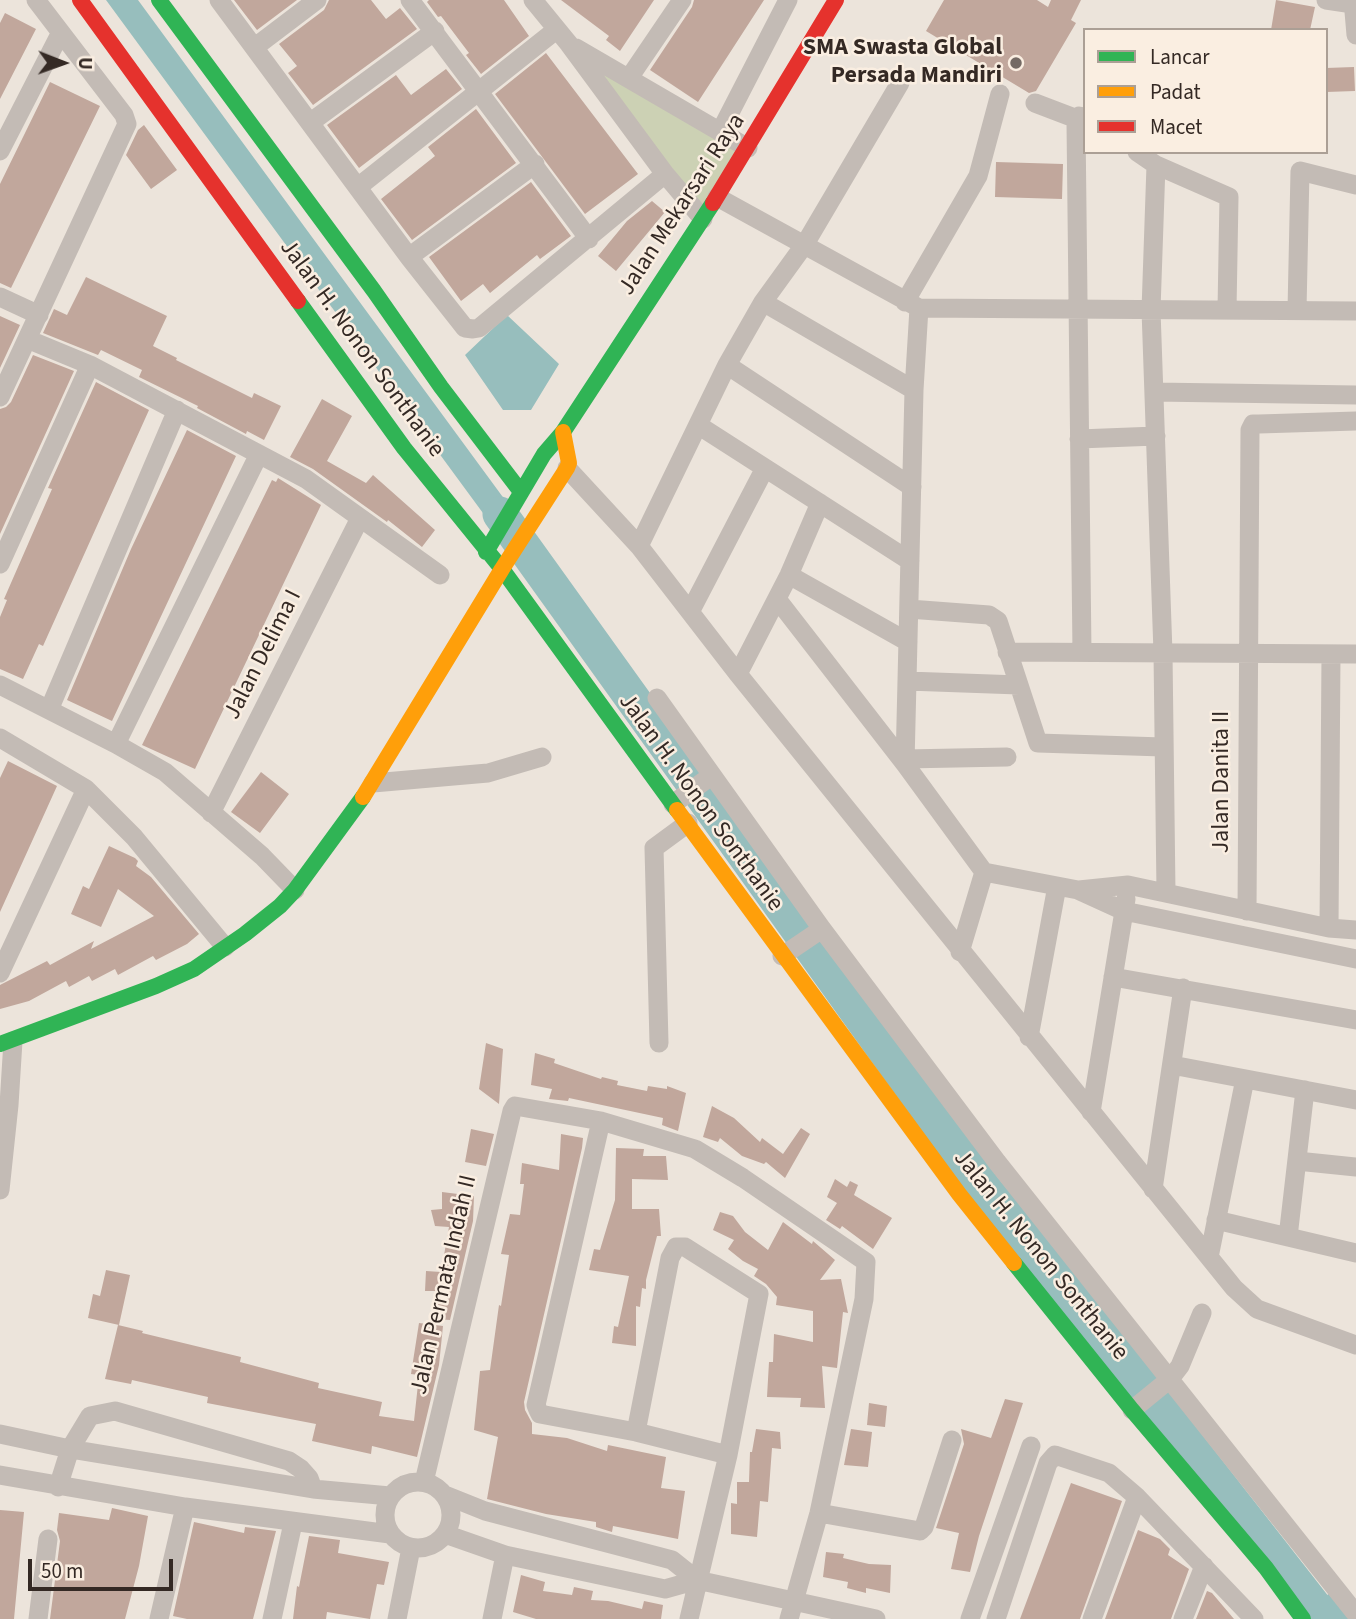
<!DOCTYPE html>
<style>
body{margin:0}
#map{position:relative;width:1356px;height:1619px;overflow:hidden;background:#ece4db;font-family:"Source Sans 3",sans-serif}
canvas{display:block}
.legend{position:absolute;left:1083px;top:28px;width:245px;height:126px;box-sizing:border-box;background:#faeee1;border:2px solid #ab9f95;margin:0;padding:9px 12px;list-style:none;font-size:21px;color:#342924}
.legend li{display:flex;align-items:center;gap:14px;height:35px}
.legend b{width:35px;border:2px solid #ab9f95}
.north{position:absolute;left:28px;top:28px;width:70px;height:70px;-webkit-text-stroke:5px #faeee1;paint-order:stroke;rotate:91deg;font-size:19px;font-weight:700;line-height:28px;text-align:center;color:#342924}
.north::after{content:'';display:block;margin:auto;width:24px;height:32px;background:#342924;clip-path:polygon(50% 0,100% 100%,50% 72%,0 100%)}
.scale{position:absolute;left:28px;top:1559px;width:145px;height:32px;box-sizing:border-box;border:4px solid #342924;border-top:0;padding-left:9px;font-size:21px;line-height:24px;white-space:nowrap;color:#342924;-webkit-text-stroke:5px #faeee1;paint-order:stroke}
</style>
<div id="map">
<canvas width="1356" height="1619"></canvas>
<ul class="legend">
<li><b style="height:9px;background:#30b455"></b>Lancar</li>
<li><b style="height:9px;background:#ff9f0a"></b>Padat</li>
<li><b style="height:9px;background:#e5322d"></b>Macet</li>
</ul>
<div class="north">U</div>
<div class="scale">50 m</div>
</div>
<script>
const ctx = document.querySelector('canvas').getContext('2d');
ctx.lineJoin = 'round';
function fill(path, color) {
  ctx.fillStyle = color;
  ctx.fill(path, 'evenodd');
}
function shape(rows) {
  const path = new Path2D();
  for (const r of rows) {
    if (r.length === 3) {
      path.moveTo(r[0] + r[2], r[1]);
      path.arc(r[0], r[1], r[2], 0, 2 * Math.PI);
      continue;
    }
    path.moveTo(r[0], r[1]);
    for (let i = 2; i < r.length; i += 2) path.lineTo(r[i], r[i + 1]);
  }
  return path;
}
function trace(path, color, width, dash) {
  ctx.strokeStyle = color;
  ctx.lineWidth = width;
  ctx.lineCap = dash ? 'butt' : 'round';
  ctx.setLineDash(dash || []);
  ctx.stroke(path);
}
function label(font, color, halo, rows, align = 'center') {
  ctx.font = font + ' "Source Sans 3",sans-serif';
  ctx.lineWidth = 5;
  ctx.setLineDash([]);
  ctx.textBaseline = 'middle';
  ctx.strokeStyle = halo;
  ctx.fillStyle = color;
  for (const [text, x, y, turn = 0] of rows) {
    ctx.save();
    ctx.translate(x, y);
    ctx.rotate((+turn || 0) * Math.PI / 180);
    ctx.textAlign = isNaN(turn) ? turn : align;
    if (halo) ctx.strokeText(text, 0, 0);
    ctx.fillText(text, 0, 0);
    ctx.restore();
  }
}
fill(shape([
 [569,44,748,148,703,219]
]), '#ccd1b4');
fill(shape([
 [106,0,138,0,505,500,491,524],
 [507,315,559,364,531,410,503,410,465,355],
 [1336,1588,1356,1619,1303,1619,1301,1616]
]), '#97bebd');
trace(shape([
 [500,514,983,1187,1064,1286,1324,1619]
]), '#97bebd', 35);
fill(shape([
 [234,0,297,0,257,30],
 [329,0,371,0,386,19,400,8,417,29,313,105,288,73,297,66,279,44,324,10],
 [429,0,504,0,529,36,481,74,466,55,469,53,441,16,438,17,427,2],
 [561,0,654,0,620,51,606,40,609,36],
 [694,0,764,0,698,102,650,70,692,7],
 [944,0,1037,0,1048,7,1051,0,1081,0,1071,20,1076,23,1036,91,1029,93,926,31],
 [1276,0,1315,7,1310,30,1271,30],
 [5,13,36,29,0,99,0,23],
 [546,53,638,174,585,214,495,94],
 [1354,67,1355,91,1326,92,1326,68],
 [446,69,462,89,359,168,327,125,396,75,411,95],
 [50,82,100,106,11,288,0,283,0,184],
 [476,109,516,163,412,240,381,199,435,156,428,147],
 [144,125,177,170,151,189,126,155,138,130],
 [996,162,1063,164,1062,199,995,197],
 [531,182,571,236,540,259,537,255,490,293,483,284,461,301,429,257],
 [652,201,665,212,616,271,598,256,627,221],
 [86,277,167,316,153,346,177,358,176,360,252,398,254,393,281,406,264,440,247,431,246,434,197,408,198,406,139,377,142,370,101,350,98,355,43,333,54,309,67,315],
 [0,316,20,325,0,368],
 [33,355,74,371,0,534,0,409,6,407,11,402],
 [96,382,149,410,43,646,39,644,23,679,0,669,0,617,7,600,4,599,52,489,48,488],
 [322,399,352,416,327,461,366,483,373,475,435,530,422,547,388,520,387,522,313,469,290,457],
 [187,430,236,456,112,721,67,700,131,549],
 [278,478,321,505,195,769,142,745,272,480,276,482],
 [8,761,57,786,0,912,0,778],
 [261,772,289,794,260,833,231,812],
 [109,846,135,858,138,861,136,866,151,877,199,934,187,944,156,960,153,956,118,975,115,969,92,981,89,976,69,987,66,981,29,1001,0,1009,0,985,47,961,50,965,94,941,91,949,154,916,118,889,101,927,71,914,83,886,89,889],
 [486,1043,503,1049,499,1104,479,1089],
 [535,1053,555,1059,554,1063,601,1079,602,1077,618,1081,617,1085,647,1091,648,1086,667,1089,667,1086,686,1093,678,1131,662,1125,663,1118,569,1098,568,1101,549,1099,552,1089,531,1085],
 [712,1106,734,1118,760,1142,762,1138,783,1154,801,1128,810,1134,785,1178,766,1162,764,1164,742,1156,720,1138,718,1142,703,1137],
 [471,1129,494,1134,486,1166,465,1162],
 [561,1134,583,1138,582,1148,524,1402,525,1410,532,1423,532,1434,567,1438,607,1451,608,1445,666,1457,661,1488,685,1491,678,1539,613,1526,612,1532,596,1527,596,1522,546,1514,487,1499,498,1437,474,1430,480,1371,490,1370,499,1305,501,1306,509,1255,501,1254,510,1214,520,1215,524,1184,520,1184,522,1163,559,1170],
 [616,1148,644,1149,643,1156,666,1156,668,1180,632,1179,632,1209,659,1209,661,1236,657,1236,646,1280,646,1289,642,1288,640,1307,636,1306,636,1346,612,1343,614,1326,618,1327,629,1276,589,1270,594,1249,600,1250,615,1200],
 [835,1179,847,1187,850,1181,858,1185,854,1195,892,1218,873,1249,842,1226,840,1229,826,1220,837,1203,827,1197],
 [442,1192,474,1196,473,1221,450,1320,435,1319,437,1291,425,1291,426,1271,441,1272,449,1227,435,1226,431,1210,442,1209],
 [720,1212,733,1216,745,1232,768,1250,783,1222,812,1244,813,1241,835,1260,820,1280,841,1279,848,1313,843,1312,837,1368,822,1366,825,1408,800,1407,801,1398,767,1397,769,1362,773,1362,774,1334,813,1342,813,1311,776,1305,777,1297,766,1284,754,1276,758,1269,743,1261,728,1249,734,1240,713,1230],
 [106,1270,130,1275,119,1325,88,1318,93,1294,100,1296],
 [419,1323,443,1326,439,1365,417,1457,372,1446,371,1454,312,1441,316,1424,207,1403,208,1397,132,1380,131,1384,105,1379,118,1325,143,1331,142,1333,241,1357,240,1362,319,1383,318,1388,382,1402,379,1416,414,1421,419,1375,411,1374],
 [1005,1399,1023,1403,979,1536,970,1572,951,1569,959,1533,936,1528,964,1444,961,1429,991,1438],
 [869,1403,887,1406,885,1427,867,1425],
 [756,1429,780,1432,781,1449,772,1448,768,1502,760,1501,757,1537,731,1534,731,1503,737,1504,737,1482,749,1482,750,1452,752,1452],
 [851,1429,872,1432,868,1467,844,1465],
 [1071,1483,1122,1501,1080,1619,1020,1619],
 [112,1508,148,1516,139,1566,125,1619,50,1619,60,1541,57,1530,59,1513,109,1520],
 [0,1510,24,1512,14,1619,0,1619],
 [194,1522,244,1533,245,1527,276,1531,253,1619,187,1619,173,1616],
 [1138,1530,1160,1539,1170,1549,1168,1555,1189,1569,1171,1619,1105,1619],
 [309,1536,340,1540,338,1553,389,1562,384,1585,377,1584,370,1619,327,1612,326,1619,293,1619,297,1586,299,1587],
 [826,1552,844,1554,843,1558,869,1564,891,1565,890,1593,866,1588,866,1593,847,1588,848,1582,823,1577],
 [521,1575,545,1582,543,1591,572,1595,574,1587,593,1591,591,1600,608,1601,642,1609,644,1601,663,1605,661,1619,536,1619,513,1612],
 [1207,1591,1212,1593,1234,1619,1196,1619]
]), '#c1a79c');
trace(shape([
 [219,0,409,257,465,328,473,329,479,328,665,174],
 [410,0,589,239],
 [533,0,569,44,665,174,703,219],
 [1326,0,1353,4],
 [1353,0,1356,35],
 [255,47,317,0],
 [576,48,748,148],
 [629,78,682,0],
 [1035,103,1077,119],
 [311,122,435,31],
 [720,132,788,0],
 [0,151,60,34],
 [1137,152,1156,165,1229,197,1227,310],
 [1156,165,1151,310,1163,653,1166,892],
 [358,187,556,30],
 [717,197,919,308,1356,311],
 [409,257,535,164],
 [0,297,39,315],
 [763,302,914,390],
 [905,302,978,176,1000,94],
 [1297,310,1300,171,1356,185],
 [27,339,90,365,306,479,440,575],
 [727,365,912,487],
 [1155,392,1356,395],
 [0,397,127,124,124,115,36,0],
 [698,425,910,561],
 [1079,439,1156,436],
 [567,468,639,546,738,674,1234,1288,1257,1309,1356,1345],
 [639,546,727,365,763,302,805,244,900,83],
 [0,564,90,365],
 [789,575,908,642],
 [777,599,905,764,984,872,1078,890,1124,911,1356,959],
 [909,609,989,615,998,621,1038,743,1163,747],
 [690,612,765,468],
 [1007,652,1356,654],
 [1082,652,1076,123,1079,116,1085,117],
 [738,674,789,575,820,503],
 [907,681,1019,685],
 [0,685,116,744,165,772,262,856,295,890],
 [657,698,822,929,997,1162,1356,1614],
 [49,710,177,410],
 [0,738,86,789,134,837,225,947],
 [116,744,259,454],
 [905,759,1007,757],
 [905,764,914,390,919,308],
 [373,783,488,773,542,757],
 [673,804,711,776],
 [211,813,360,518],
 [1079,890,1128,885,1329,928,1356,930],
 [1247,911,1250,430,1253,424,1259,424,1356,421],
 [1329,928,1331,654],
 [960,952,984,872],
 [782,956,822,929],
 [0,973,86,789],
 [1113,977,1356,1020],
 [1029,1037,1057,886],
 [659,1043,654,848,688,823],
 [1172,1065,1356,1100],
 [1091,1112,1126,899],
 [601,1121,536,1405,538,1410,540,1414,636,1432,728,1455],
 [1297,1161,1356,1167],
 [1153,1189,1183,988],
 [0,1190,9,1105,13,1041],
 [1216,1220,1356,1253],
 [1288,1237,1305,1090],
 [1209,1257,1245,1079],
 [1132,1410,1170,1379,1180,1366,1202,1313],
 [636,1432,670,1258,676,1247,685,1247,759,1294,728,1455,689,1619],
 [0,1434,70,1449,313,1489,390,1496],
 [0,1475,185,1507,390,1534],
 [424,1482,512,1111,515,1106,601,1121,695,1149,743,1178,866,1262,864,1299,819,1513,789,1619],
 [418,1515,33],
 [58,1487,70,1449,90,1416,115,1411,289,1461,301,1469,309,1478,313,1489],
 [445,1495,485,1511,672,1560,697,1580,876,1619],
 [819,1513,920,1531,924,1527,952,1440],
 [445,1534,505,1555,665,1589,697,1580],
 [38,1619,48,1539],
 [159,1619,185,1507],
 [272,1619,293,1523],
 [397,1619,411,1548],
 [492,1619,505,1555],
 [970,1619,1031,1446],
 [996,1619,1048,1463,1055,1455,1109,1473,1137,1497,1254,1619],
 [1092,1619,1137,1497],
 [1183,1619,1204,1566]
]), '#c3bbb5', 19);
trace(shape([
 [159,0,374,291,441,387,521,492],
 [298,301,404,448,502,569,677,810],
 [486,552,544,454,563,432,713,203],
 [0,1044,156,986,194,969,245,934,280,906,295,890,363,797],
 [1014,1263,1132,1410,1266,1568,1303,1619]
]), '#30b455', 16);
trace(shape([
 [363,797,502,569,567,468,569,463,563,432],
 [677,810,959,1194,1014,1263]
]), '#ff9f0a', 16);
trace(shape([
 [80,0,298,301],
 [713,203,836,0]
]), '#e5322d', 16);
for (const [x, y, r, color] of [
 [1016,63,7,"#746a64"]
]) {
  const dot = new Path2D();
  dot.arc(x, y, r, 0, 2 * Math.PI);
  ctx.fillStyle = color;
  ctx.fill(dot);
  trace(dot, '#faeee1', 2.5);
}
label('bold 24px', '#342924', '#faeee1', [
 ["SMA Swasta Global",1002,49],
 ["Persada Mandiri",1002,77]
], 'right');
label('24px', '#342924', '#faeee1', [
 ["Jalan Mekarsari Raya",683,205,-57],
 ["Jalan H. Nonon Sonthanie",361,349,54],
 ["Jalan Delima I",264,655,-63],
 ["Jalan Danita II",1223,782,-90],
 ["Jalan H. Nonon Sonthanie",700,803,54],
 ["Jalan H. Nonon Sonthanie",1040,1256,51],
 ["Jalan Permata Indah II",445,1285,-77]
]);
</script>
